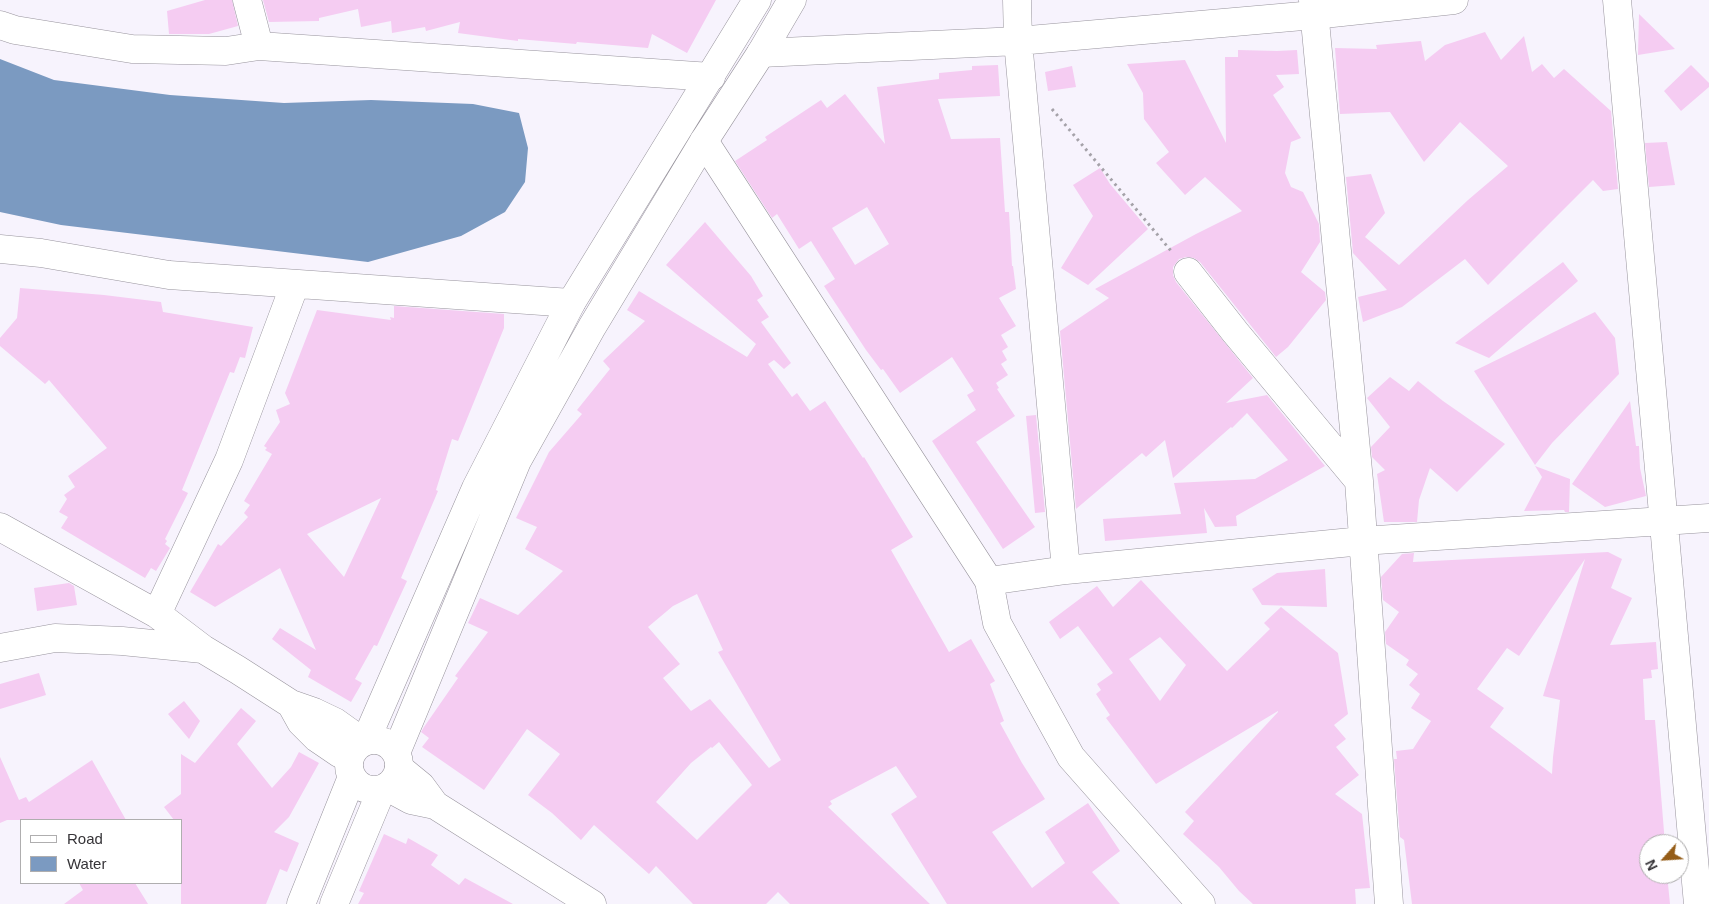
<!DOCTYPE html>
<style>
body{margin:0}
#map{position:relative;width:1709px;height:904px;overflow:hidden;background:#f7f3fd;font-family:Arial,sans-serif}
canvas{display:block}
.legend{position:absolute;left:20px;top:819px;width:162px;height:65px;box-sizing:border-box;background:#fff;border:1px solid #afaeaf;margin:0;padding:6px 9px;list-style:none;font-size:15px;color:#363438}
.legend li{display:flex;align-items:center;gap:10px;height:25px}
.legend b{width:25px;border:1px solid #afaeaf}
.north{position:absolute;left:1639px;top:834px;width:50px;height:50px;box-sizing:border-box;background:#fff;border:1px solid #afaeaf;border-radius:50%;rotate:244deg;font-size:14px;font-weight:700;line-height:20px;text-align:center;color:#363438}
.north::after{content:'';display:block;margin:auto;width:18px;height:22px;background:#955d18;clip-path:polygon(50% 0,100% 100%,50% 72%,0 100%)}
</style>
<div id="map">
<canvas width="1709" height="904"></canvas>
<ul class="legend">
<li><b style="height:6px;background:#fff"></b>Road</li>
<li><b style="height:14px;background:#7b9ac1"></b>Water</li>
</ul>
<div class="north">N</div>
</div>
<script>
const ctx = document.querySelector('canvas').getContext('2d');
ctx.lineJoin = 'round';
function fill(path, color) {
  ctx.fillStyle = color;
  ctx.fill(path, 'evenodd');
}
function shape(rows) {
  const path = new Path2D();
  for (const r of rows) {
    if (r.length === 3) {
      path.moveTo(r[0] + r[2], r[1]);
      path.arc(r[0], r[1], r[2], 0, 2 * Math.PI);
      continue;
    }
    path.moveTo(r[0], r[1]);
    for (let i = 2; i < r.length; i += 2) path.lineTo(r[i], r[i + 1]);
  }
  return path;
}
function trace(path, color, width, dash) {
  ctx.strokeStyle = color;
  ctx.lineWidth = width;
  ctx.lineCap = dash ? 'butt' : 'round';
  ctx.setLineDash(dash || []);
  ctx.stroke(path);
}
fill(shape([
 [0,59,54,80,170,95,284,103,371,100,473,104,519,113,528,148,525,182,505,212,461,236,368,262,61,225,0,212]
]), '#7b9ac1');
fill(shape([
 [205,0,232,0,238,26,209,34,169,34,167,11],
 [263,0,716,0,687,53,652,34,648,48,577,42,576,44,518,39,518,41,458,33,460,22,426,31,425,27,392,33,391,21,361,27,358,9,319,18,319,21,269,22],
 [1639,14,1675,49,1638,55],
 [1485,32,1501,60,1524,36,1532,72,1542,64,1554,78,1564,69,1611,111,1618,189,1603,191,1593,180,1488,285,1465,259,1402,307,1363,322,1358,297,1387,290,1353,253,1346,177,1371,174,1385,213,1365,237,1399,265,1468,200,1508,166,1460,122,1424,162,1390,112,1340,114,1335,48,1377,49,1376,45,1421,41,1425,61,1445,45],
 [1238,50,1277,51,1297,50,1299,74,1276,75,1284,87,1273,95,1301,138,1291,142,1285,173,1291,187,1303,192,1319,224,1320,242,1301,272,1325,292,1326,300,1288,347,1276,357,1200,262,1194,258,1186,257,1179,259,1173,267,1173,275,1176,282,1253,378,1226,403,1267,395,1325,466,1236,516,1237,526,1215,527,1204,508,1207,533,1105,541,1103,519,1181,514,1174,483,1255,479,1288,460,1247,413,1232,428,1231,427,1173,478,1165,440,1146,457,1142,453,1076,509,1060,331,1109,298,1095,289,1196,234,1242,211,1205,177,1185,195,1156,163,1169,152,1144,119,1143,93,1127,64,1185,60,1226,143,1225,57,1238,57],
 [998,65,1000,96,938,99,951,139,1000,138,1005,212,1009,212,1012,266,1013,266,1016,289,999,298,1016,326,1001,335,1008,347,1002,351,1007,360,1001,364,1008,375,996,383,999,388,997,389,1015,416,976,442,1035,527,1003,549,932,441,976,410,967,395,974,391,952,357,900,393,883,369,881,370,866,350,824,286,835,279,811,241,799,249,777,214,772,218,735,161,767,140,765,137,821,100,827,108,845,94,885,144,877,87,939,79,939,73,972,70,972,66],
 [867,207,889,244,855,265,832,228],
 [1691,65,1709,83,1709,87,1681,111,1664,91],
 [1072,66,1076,87,1048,91,1045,72],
 [1667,142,1675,185,1649,187,1645,143],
 [1100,168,1110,184,1148,229,1088,285,1061,268,1093,216,1073,185],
 [705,222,751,276,763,296,757,300,769,317,761,322,791,363,784,369,774,360,768,364,792,397,797,393,810,411,825,401,863,458,864,457,913,537,891,550,949,652,971,639,995,681,990,684,1004,721,1000,723,1022,763,1045,799,992,832,1032,888,1065,863,1045,832,1088,803,1120,851,1092,872,1120,904,947,904,891,814,917,797,896,766,830,801,832,804,828,807,930,904,790,904,778,892,766,904,693,904,656,866,649,874,594,825,581,840,552,813,528,795,560,754,527,729,484,790,422,747,429,738,421,732,424,727,458,678,455,676,488,632,468,623,480,598,518,615,563,571,525,549,537,527,516,518,549,452,582,414,577,410,610,369,603,361,645,321,627,310,639,291,747,357,756,344,666,265],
 [697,594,723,650,718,652,781,760,769,768,710,699,691,711,663,678,680,664,648,627,673,606],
 [719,742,752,785,697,840,656,802,691,763,711,747,712,748],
 [1563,262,1578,281,1489,358,1455,343],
 [20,288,104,295,161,302,163,312,253,327,245,358,240,357,234,373,230,372,182,490,188,493,165,539,167,541,165,544,170,548,156,571,151,568,145,578,61,528,68,517,59,512,67,499,64,495,75,487,68,476,107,448,49,380,45,384,0,346,0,338,17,318],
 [394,306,504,314,504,328,458,441,452,439,436,490,438,491,401,578,407,581,377,646,374,645,355,679,362,683,351,702,308,677,311,670,272,639,280,628,316,650,280,568,215,607,190,592,218,544,221,546,248,517,244,513,250,505,244,501,272,454,265,450,267,448,264,446,280,422,276,410,290,404,285,393,317,310,391,320,390,317,394,318],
 [381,498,344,577,307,534],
 [1595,312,1615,338,1619,374,1552,443,1535,465,1474,371],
 [1390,377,1409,391,1418,381,1443,401,1505,444,1457,492,1430,468,1419,500,1417,522,1384,522,1377,474,1385,470,1372,457,1371,447,1390,427,1367,398],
 [1630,401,1636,446,1639,446,1640,468,1646,496,1605,507,1572,484],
 [1036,415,1045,512,1035,513,1026,416],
 [1535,466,1570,479,1569,512,1565,512,1564,510,1524,511,1542,477],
 [1608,552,1622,559,1611,588,1632,598,1610,645,1656,642,1658,669,1651,670,1652,678,1643,679,1645,720,1655,720,1665,844,1649,844,1649,874,1667,874,1670,904,1412,904,1404,840,1400,837,1394,759,1397,759,1396,751,1413,749,1431,721,1411,708,1420,694,1409,685,1418,674,1406,665,1409,660,1386,644,1385,632,1399,612,1383,600,1381,577,1402,554,1414,553,1413,562],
 [1585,559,1543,696,1560,700,1553,757,1552,774,1490,727,1504,708,1477,689,1507,648,1519,656],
 [1325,569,1327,607,1262,605,1252,589,1277,573],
 [1141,580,1227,671,1270,629,1264,623,1281,607,1338,653,1348,714,1334,725,1346,739,1336,747,1359,775,1335,794,1362,814,1370,888,1355,889,1356,904,1253,904,1239,891,1219,867,1183,834,1194,821,1185,812,1278,712,1278,711,1156,784,1106,718,1110,715,1096,694,1101,690,1097,684,1113,673,1078,626,1060,639,1049,622,1097,586,1113,607],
 [1160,637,1186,665,1160,701,1129,659],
 [69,583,74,586,77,605,37,611,34,588],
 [39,673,46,695,0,709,0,684],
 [184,701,200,721,189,739,168,714],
 [241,708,256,721,237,744,272,788,291,767,299,752,319,763,289,817,274,832,299,843,287,872,280,869,266,904,181,904,181,820,174,820,164,807,181,794,181,754,195,763],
 [0,757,19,800,26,797,29,802,92,760,126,820,7,820,0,823],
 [384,834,406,844,408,838,438,855,431,865,459,885,465,878,513,904,358,904,364,893,359,891],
 [79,883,135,883,148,904,64,904,83,890]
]), '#f5ccf2');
const minor = shape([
 [247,0,259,46],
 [1017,0,1018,41,1066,570],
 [1313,0,1359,481,1389,904],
 [1617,0,1698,904],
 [0,25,15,30,132,49,226,51,259,46,711,77],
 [761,53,1018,41,1314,15,1454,0],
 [704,141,989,581,997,623,1071,757,1201,904],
 [0,249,41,253,169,275,571,303],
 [1188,272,1235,332,1359,481],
 [0,527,157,614,203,649],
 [989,581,1066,570,1362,541,1709,518],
 [157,614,229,460,295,284],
 [0,648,55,638,122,641,203,649,238,670,291,704,314,712,335,722,363,742],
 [291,704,301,722,317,738,339,753,349,758],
 [399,768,421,786,435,805,592,904],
 [387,787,411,800,435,805]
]);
const major = shape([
 [374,765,25],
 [366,740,476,488,571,303,757,0],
 [396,753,517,461,592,327,704,141,761,53,792,0],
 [301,904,352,777],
 [334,904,382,789]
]);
trace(minor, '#98949d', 29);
trace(major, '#98949d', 29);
trace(shape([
 [1052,109,1172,252]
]), '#a5a2a9', 3, [2.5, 4]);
trace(minor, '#fff', 28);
trace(major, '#fff', 28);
</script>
